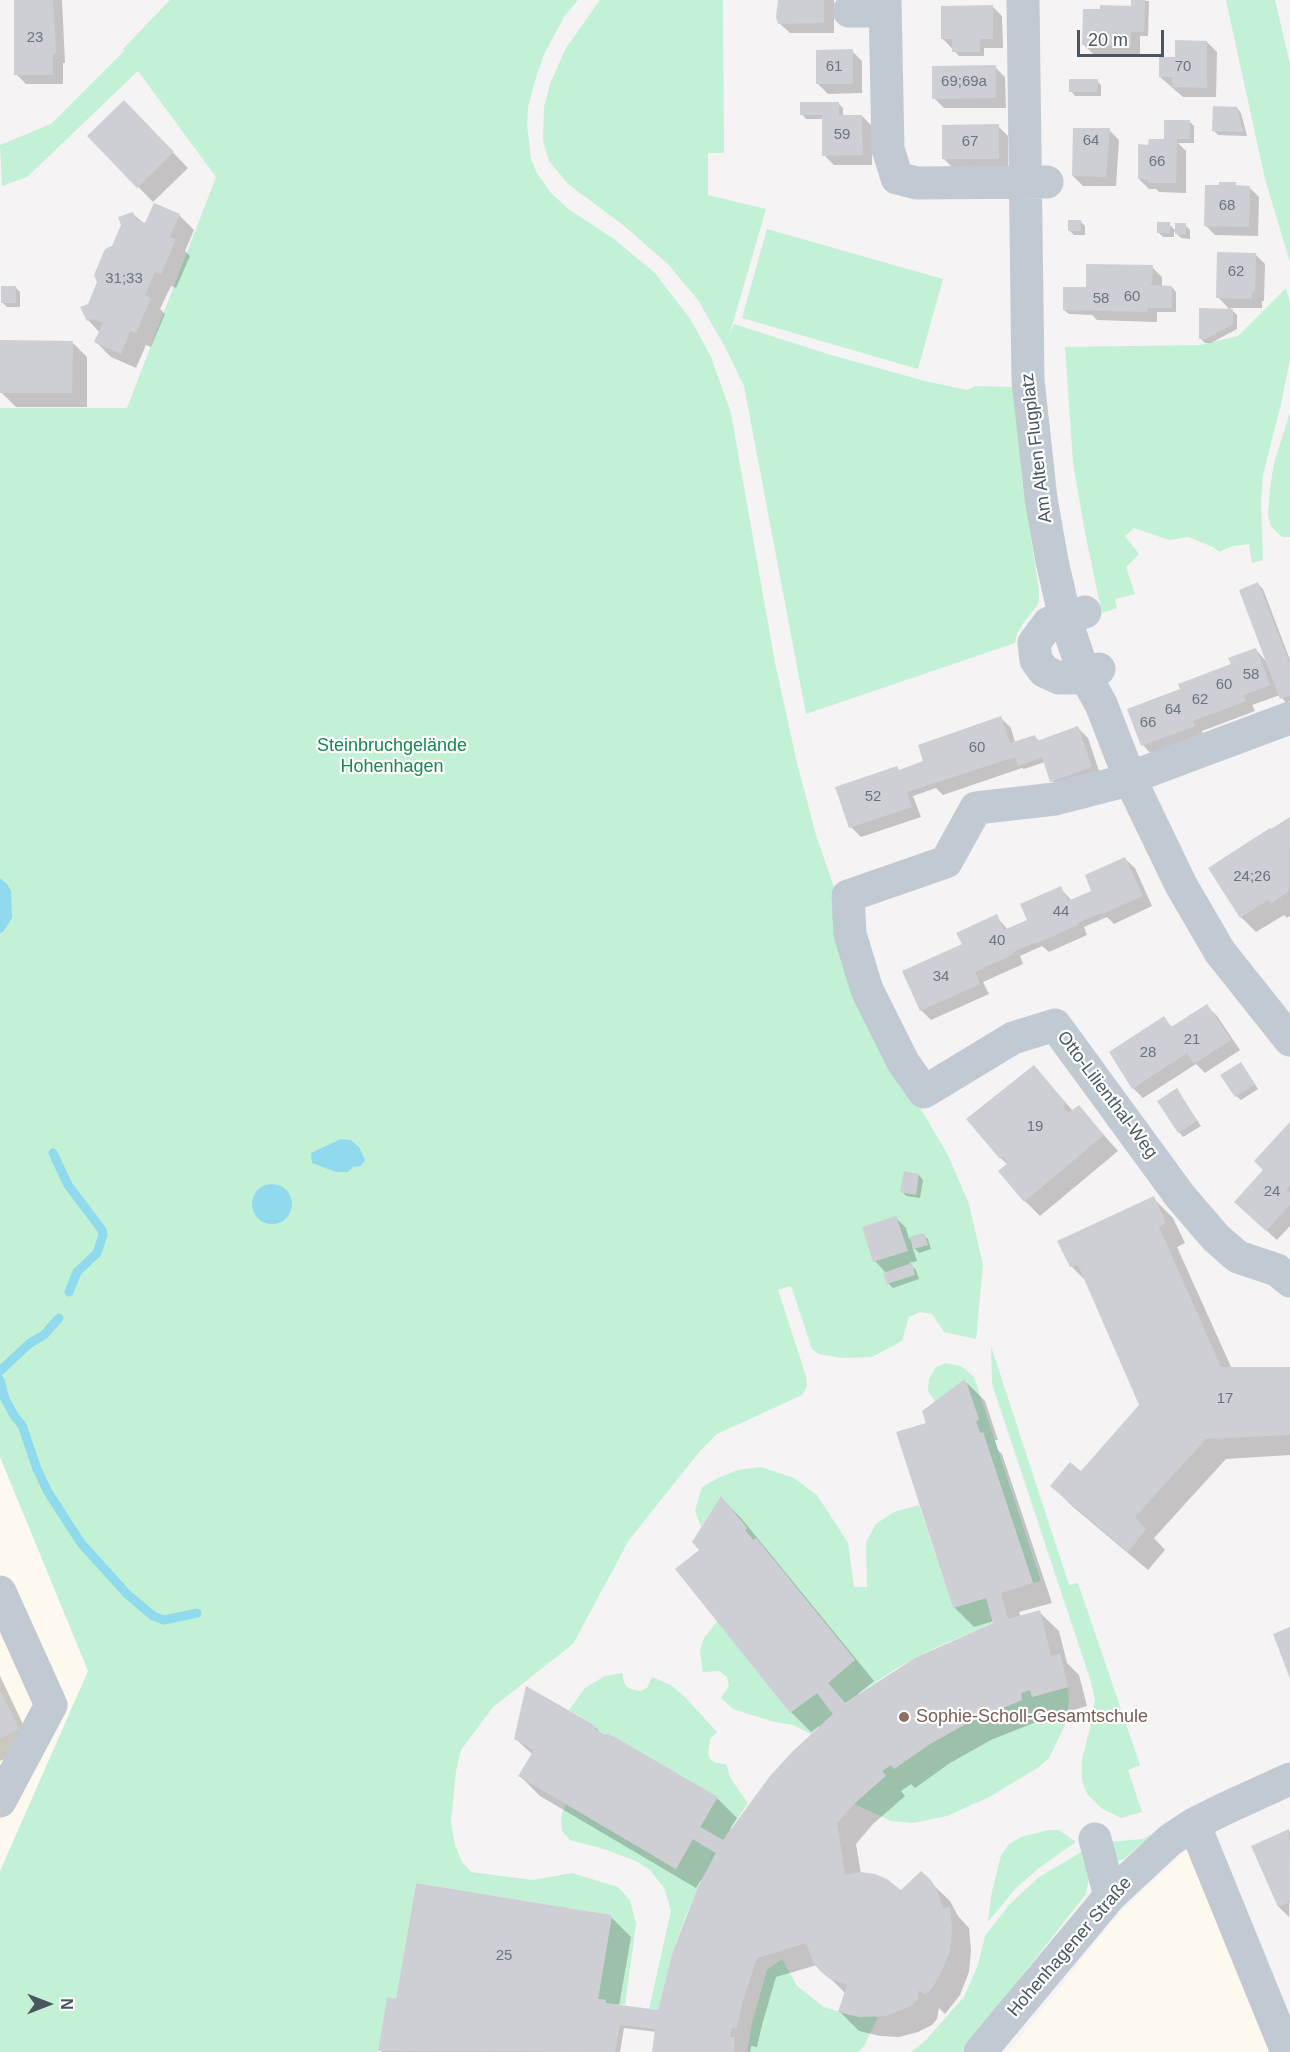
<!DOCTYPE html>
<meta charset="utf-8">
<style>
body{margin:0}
#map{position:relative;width:1290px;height:2052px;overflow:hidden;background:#f5f3f3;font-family:Arial,sans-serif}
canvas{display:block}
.north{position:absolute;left:18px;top:1974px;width:60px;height:60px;-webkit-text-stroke:4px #fff;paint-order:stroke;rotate:90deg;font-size:16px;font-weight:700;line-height:24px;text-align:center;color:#4a5661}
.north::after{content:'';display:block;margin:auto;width:21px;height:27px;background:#4a5661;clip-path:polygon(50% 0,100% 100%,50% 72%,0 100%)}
.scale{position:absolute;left:1077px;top:30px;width:87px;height:27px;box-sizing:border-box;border:3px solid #4a5661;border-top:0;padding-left:8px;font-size:18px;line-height:21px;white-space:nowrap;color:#4a5661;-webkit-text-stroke:4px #fff;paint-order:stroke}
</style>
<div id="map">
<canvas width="1290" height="2052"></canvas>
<div class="north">N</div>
<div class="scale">20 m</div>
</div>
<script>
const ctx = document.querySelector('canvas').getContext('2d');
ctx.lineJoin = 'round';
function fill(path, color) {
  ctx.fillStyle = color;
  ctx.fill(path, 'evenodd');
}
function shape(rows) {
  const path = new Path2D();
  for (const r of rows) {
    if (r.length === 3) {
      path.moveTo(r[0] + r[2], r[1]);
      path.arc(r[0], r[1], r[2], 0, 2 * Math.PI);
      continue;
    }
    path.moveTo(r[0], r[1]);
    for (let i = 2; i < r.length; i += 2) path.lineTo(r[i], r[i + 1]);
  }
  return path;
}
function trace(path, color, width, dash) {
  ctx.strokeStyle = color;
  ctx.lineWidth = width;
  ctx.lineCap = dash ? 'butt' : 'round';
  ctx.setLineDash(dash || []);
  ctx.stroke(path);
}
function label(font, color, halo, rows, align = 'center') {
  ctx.font = font + ' Arial,sans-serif';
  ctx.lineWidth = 4.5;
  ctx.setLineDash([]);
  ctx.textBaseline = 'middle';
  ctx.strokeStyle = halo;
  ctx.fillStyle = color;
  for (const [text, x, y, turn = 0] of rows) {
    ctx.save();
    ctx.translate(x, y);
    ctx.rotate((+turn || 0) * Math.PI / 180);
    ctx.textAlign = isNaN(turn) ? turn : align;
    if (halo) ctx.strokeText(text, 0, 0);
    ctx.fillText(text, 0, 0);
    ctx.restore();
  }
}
fill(shape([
 [0,1407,88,1671,0,1883],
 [1208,1835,1290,2015,1290,2052,1008,2052,1118,1915,1179,1857]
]), '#fdf9ef');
fill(shape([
 [170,0,578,0,564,17,544,54,535,81,528,107,527,125,531,159,537,173,550,192,567,208,614,239,655,273,691,320,711,357,731,413,775,663,797,763,816,835,834,887,919,1106,948,1155,969,1204,983,1265,976,1339,944,1332,932,1314,920,1312,909,1317,902,1341,872,1357,841,1358,819,1354,812,1349,791,1286,778,1290,806,1376,807,1386,802,1395,717,1434,700,1451,629,1540,573,1644,493,1707,461,1750,456,1771,451,1822,455,1845,462,1862,471,1872,533,1880,572,1873,618,1887,630,1900,636,1924,625,2005,606,2003,606,2000,598,1999,612,1915,416,1883,396,1999,387,1998,378,2051,376,2052,0,2052,0,1871,88,1671,0,1457,0,408,127,408,216,177,138,71,27,177,2,186,0,145,51,124,124,51,123,49],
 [600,0,723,0,724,153,708,153,708,195,766,209,729,336,734,324,831,355,925,381,967,390,975,386,1013,387,1023,489,1039,590,1039,601,1036,607,1024,622,1017,634,1015,643,806,714,744,386,725,347,698,300,668,264,623,225,568,184,549,161,543,141,544,107,550,84,566,48],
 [1226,0,1275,0,1290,64,1290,262,1265,179],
 [767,229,943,279,918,369,742,318],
 [1286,288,1290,303,1290,359,1281,404,1263,475,1261,501,1263,560,1252,563,1249,544,1233,546,1219,552,1213,547,1188,537,1169,540,1134,528,1125,536,1139,554,1126,567,1135,594,1115,599,1117,608,1102,613,1085,533,1073,463,1065,347,1200,345,1238,336],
 [1290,412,1290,537,1282,537,1271,526,1268,516,1270,488,1274,463],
 [991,1346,1069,1585,1078,1583,1140,1765,1128,1770,1142,1812,1121,1818,1101,1808,1087,1794,1082,1780,1082,1759,1090,1728,1095,1699,1090,1679,992,1384],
 [946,1363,961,1366,974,1377,1041,1581,1033,1583,983,1433,980,1433,976,1421,979,1419,966,1380,935,1402,928,1391,929,1379,936,1367],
 [761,1467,794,1478,817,1495,848,1543,854,1587,867,1587,866,1542,876,1524,894,1512,919,1505,953,1608,986,1598,993,1623,935,1648,897,1668,845,1703,828,1683,855,1660,756,1538,753,1540,745,1530,747,1528,721,1497,701,1527,695,1511,702,1487,720,1477,738,1470],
 [717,1621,790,1713,817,1693,833,1714,811,1734,793,1725,774,1722,733,1709,721,1698,729,1686,727,1677,719,1671,703,1672,700,1650,704,1638],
 [622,1673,624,1682,627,1687,634,1690,640,1691,647,1688,652,1677,671,1685,685,1697,717,1732,710,1739,708,1754,711,1760,716,1763,726,1764,731,1779,748,1803,723,1840,700,1827,717,1797,608,1733,606,1735,595,1729,596,1726,569,1710,585,1688,605,1676],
 [1068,1687,1069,1701,1065,1725,1049,1758,1039,1767,991,1796,947,1816,913,1823,891,1821,854,1804,886,1776,882,1771,891,1765,894,1769,930,1744,971,1721,1022,1700,1021,1693,1030,1690,1032,1697],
 [566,1804,676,1869,693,1839,716,1853,698,1887,684,1920,672,1954,658,2010,649,2009,671,1911,664,1888,650,1870,636,1861,604,1849,570,1840,562,1831,561,1816],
 [1049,1830,1059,1830,1076,1842,1039,1868,1016,1888,988,1922,991,1896,1001,1855,1009,1844,1021,1837],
 [1154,1833,1124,1859,1114,1863,1108,1842,1143,1839],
 [1083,1851,1089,1876,1086,1894,962,2052,911,2052,925,2041,964,1997,978,1965,985,1936,1009,1905,1039,1877],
 [782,1959,797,1986,824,2007,840,2012,878,2017,864,2046,858,2052,747,2052,752,2023,767,1970]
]), '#c3f1d5');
fill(shape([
 [0,878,7,884,11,891,12,918,3,932,0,933],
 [341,1139,351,1140,359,1147,365,1160,361,1166,353,1167,348,1172,336,1172,312,1163,311,1153],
 [272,1204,20]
]), '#90daee');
fill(shape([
 [15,0,62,0,65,63,63,63,63,84,26,84,16,74],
 [779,0,834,0,834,33,790,33,779,23],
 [1133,0,1149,1,1148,36,1140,36,1140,56,1094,55,1084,45,1101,11,1132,7],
 [992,6,1002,16,1003,48,984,48,984,56,959,56,943,39],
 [1207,42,1217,52,1216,97,1183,97,1160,77,1176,59],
 [852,51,862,61,862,93,828,94,818,84],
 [995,67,1005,77,1006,108,944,108,934,98],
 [1097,81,1101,85,1101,96,1075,96,1071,91],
 [124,102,188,168,153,202,89,136],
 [839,104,843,108,843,116,862,116,872,126,872,165,834,165,824,155,823,119,806,119,802,114],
 [1237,108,1241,113,1247,136,1218,135,1214,131],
 [1189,121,1194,126,1194,143,1178,143,1186,151,1186,193,1159,192,1156,189,1149,189,1139,179,1150,146,1168,141],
 [998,126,1008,136,1008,168,954,169,944,159],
 [1109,130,1119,140,1116,186,1083,186,1073,176],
 [1235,184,1238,187,1249,187,1259,197,1258,236,1215,235,1205,225],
 [132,213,146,225,179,215,194,230,185,251,190,256,176,288,171,286,160,309,165,314,151,347,146,345,136,368,111,357,96,342,100,333,88,320,89,305,113,247],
 [1080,221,1085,226,1085,235,1074,235,1069,230],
 [1169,224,1176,231,1185,225,1190,230,1190,239,1181,238,1174,231,1174,237,1163,237,1158,232],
 [1255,254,1265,264,1264,301,1262,301,1262,308,1230,308,1237,315,1237,329,1211,343,1205,343,1200,338,1230,310,1218,297],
 [1152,267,1162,277,1162,287,1172,287,1176,292,1176,312,1157,312,1157,322,1097,320,1092,315,1069,314,1064,310,1085,288],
 [15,287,20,292,20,307,7,307,2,302],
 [72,342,87,357,87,407,16,407,1,392],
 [1258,584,1263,589,1290,660,1290,701,1286,703,1280,695,1252,705,1255,711,1202,731,1204,736,1152,755,1143,745,1129,710,1182,690,1232,665,1256,650,1267,662],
 [1001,718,1011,728,1015,742,1034,736,1039,741,1078,728,1088,738,1101,777,1062,791,1052,781,1045,762,1024,769,1022,768,943,795,936,788,913,796,921,817,861,837,851,827,897,767,900,771,923,763],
 [1290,819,1290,916,1287,918,1284,915,1256,932,1241,917,1210,868],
 [1125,859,1135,868,1152,906,1114,924,1107,917,1084,927,1087,935,1049,952,1042,946,1020,956,1023,964,983,982,989,994,931,1020,921,1010,964,945,996,916,1008,930,1029,920,1060,888,1072,901,1091,892],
 [1207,1006,1217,1016,1240,1050,1205,1073,1196,1064,1143,1098,1133,1088,1164,1018,1173,1028],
 [1034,1067,1073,1111,1079,1107,1118,1151,1040,1216,1025,1201,1008,1165,1001,1158],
 [1245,1069,1258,1089,1241,1100,1236,1096],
 [1177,1090,1201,1126,1183,1137,1179,1132],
 [1290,1124,1290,1226,1277,1240,1246,1212,1265,1170],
 [919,1175,923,1180,920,1198,906,1196,902,1191],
 [1153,1198,1173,1218,1185,1243,1177,1247,1232,1369,1290,1369,1290,1455,1226,1459,1154,1538,1165,1550,1148,1570,1072,1506,1052,1486,1081,1473,1141,1405,1088,1283,1071,1266],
 [896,1218,906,1228,909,1239,923,1235,928,1239,931,1249,919,1253,912,1246,917,1261,909,1263,916,1270,919,1279,893,1288,888,1283,886,1273,875,1261],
 [965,1381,985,1401,998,1440,995,1440,998,1450,1002,1454,1052,1603,1019,1612,1021,1617,1039,1612,1059,1631,1067,1663,1079,1675,1087,1706,1053,1716,1048,1711,1040,1713,1041,1720,991,1740,950,1763,915,1788,911,1784,901,1791,905,1796,873,1824,856,1844,861,1874,901,1892,921,1873,950,1901,958,1916,969,1928,971,1950,969,1972,960,1995,945,2014,939,2008,937,2019,932,2025,918,2032,899,2037,880,2036,859,2031,839,2011,846,1994,817,1965,776,1977,762,2025,757,2047,751,2046,750,2052,654,2052,657,2032,624,2028,620,2052,381,2052,398,2000,611,1917,631,1937,619,2006,659,2011,702,1880,701,1880,696,1888,540,1796,520,1776,533,1755,516,1739,595,1727,604,1736,717,1798,737,1818,730,1829,732,1830,820,1728,819,1726,811,1732,791,1712,677,1570,701,1550,721,1498,741,1518,874,1681,858,1694,859,1696,995,1624,994,1621,974,1627,954,1607,928,1424],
 [0,1676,33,1745,0,1761],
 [1288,1830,1290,1832,1289,1917,1279,1907,1257,1855]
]), '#0003');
trace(shape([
 [53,1153,68,1185,102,1230,103,1235,97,1253,77,1272,69,1292],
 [0,1371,30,1343,44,1335,59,1318],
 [0,1380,5,1399,15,1417,22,1425,37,1469,48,1492,81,1543,127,1594,153,1616,164,1620,197,1613]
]), '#90daee', 9);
fill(shape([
 [14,0,53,0,56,53,53,54,53,75,14,75],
 [778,0,824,0,824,23,778,24,776,17],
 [1131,0,1145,0,1144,32,1131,32,1131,46,1082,45,1083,9,1100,9,1100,5,1131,6],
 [993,5,993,39,980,39,980,52,952,52,952,39,941,39,941,6],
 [1175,40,1207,41,1207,88,1172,87,1172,77,1159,77,1159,57,1175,57],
 [853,49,853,84,816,84,816,50],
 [996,65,996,98,932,99,932,66],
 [1069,79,1098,79,1097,92,1069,92],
 [124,100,174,152,137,188,87,136],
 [800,102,839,102,839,115,862,115,863,155,822,156,822,115,800,115],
 [1213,106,1237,107,1243,132,1212,131],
 [1164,120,1190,120,1190,139,1177,139,1176,183,1148,183,1148,180,1138,179,1138,144,1148,145,1149,139,1164,139],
 [999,124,999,159,942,159,942,125],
 [1073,128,1110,128,1106,177,1072,176],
 [1219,182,1236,182,1236,185,1250,186,1249,227,1204,226,1205,185,1219,185],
 [154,203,180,214,170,237,176,239,161,274,155,272,145,295,151,298,136,333,130,331,121,354,94,342,103,323,93,319,87,321,80,307,88,304,97,282,94,275,105,249,112,246,121,225,118,217,133,212,136,219,145,223],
 [1068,220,1081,220,1081,231,1068,231],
 [1157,222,1170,222,1170,233,1157,233],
 [1175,223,1186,223,1186,235,1175,234],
 [1217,252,1256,253,1255,292,1252,291,1252,299,1216,298],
 [1086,264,1153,265,1152,284,1148,285,1172,286,1172,308,1148,308,1147,312,1063,310,1063,287,1086,287],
 [1,286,16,286,16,303,1,303],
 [1199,308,1233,309,1233,324,1206,339,1199,339],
 [0,340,73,341,72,393,0,393],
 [1258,582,1290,664,1290,695,1280,699,1239,590],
 [1256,648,1270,685,1244,695,1246,701,1193,721,1195,726,1141,746,1127,709,1180,689,1178,684,1231,664,1228,658],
 [1001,716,1010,743,1035,735,1037,741,1078,726,1092,767,1050,782,1042,757,1018,766,1015,757,907,792,912,807,849,828,835,787,897,766,899,770,923,761,918,745],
 [1290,817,1289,891,1271,904,1268,900,1240,918,1208,868,1270,828,1271,829],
 [1125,857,1143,896,1102,914,1101,913,1089,918,1078,923,1078,925,1038,943,1037,942,1013,952,1014,954,975,972,980,984,920,1011,902,971,962,944,956,933,997,914,1004,930,1027,920,1020,904,1061,886,1068,901,1091,891,1085,875],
 [1207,1004,1231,1040,1194,1064,1187,1053,1132,1089,1109,1052,1164,1016,1171,1027],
 [1241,1062,1255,1084,1235,1097,1220,1075],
 [1034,1065,1066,1103,1063,1107,1068,1113,1079,1105,1104,1135,1024,1202,998,1171,1008,1163,1003,1156,1000,1159,966,1119],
 [1177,1088,1197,1121,1178,1133,1157,1101],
 [1290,1122,1290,1186,1286,1190,1290,1193,1290,1205,1266,1231,1234,1202,1263,1170,1254,1161],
 [904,1171,919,1174,916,1195,900,1192],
 [1154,1196,1166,1223,1159,1227,1221,1367,1290,1367,1290,1435,1206,1439,1135,1517,1146,1529,1128,1552,1050,1486,1070,1462,1081,1471,1139,1405,1078,1265,1070,1267,1057,1241],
 [896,1216,908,1251,873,1262,862,1227],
 [924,1233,928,1245,913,1249,910,1237],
 [912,1263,915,1275,887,1284,883,1273],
 [965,1379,979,1420,976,1421,980,1433,983,1432,1033,1583,1001,1593,1008,1619,1040,1610,1051,1656,1060,1654,1068,1687,1032,1697,1030,1690,1021,1693,1022,1700,971,1721,930,1744,894,1769,891,1765,882,1771,886,1775,854,1804,837,1823,845,1875,860,1872,875,1874,887,1879,901,1890,921,1871,930,1879,937,1890,943,1908,950,1907,952,1929,950,1952,940,1975,932,1988,925,1995,919,1990,918,1999,912,2005,887,2016,859,2017,838,2012,847,1985,830,1979,820,1971,813,1962,806,1943,757,1958,742,2004,737,2028,732,2027,730,2037,735,2037,734,2052,652,2052,655,2029,620,2025,615,2052,378,2051,387,1997,396,1999,416,1883,612,1915,598,1999,606,2000,606,2003,658,2010,672,1954,685,1920,698,1887,716,1853,693,1839,676,1869,518,1776,534,1750,514,1739,526,1686,596,1726,595,1729,606,1735,608,1733,718,1797,700,1827,723,1840,770,1776,792,1752,833,1714,817,1693,790,1713,675,1569,699,1550,692,1542,721,1496,747,1528,745,1530,753,1540,756,1538,855,1660,828,1683,845,1703,915,1658,993,1623,986,1598,953,1608,896,1432,926,1423,922,1411],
 [1290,1627,1290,1679,1273,1634],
 [0,1690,19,1729,0,1739],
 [1289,1829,1290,1902,1278,1907,1251,1846]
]), '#cdcfd5');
trace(shape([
 [885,0,888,149,897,178,917,183,1047,182],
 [1023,0,1028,380,1041,499,1052,561,1065,618,1084,674,1101,704,1130,779,1181,885,1220,952,1290,1040],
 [849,11,885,11],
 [1085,612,1049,623,1034,643,1036,660,1044,671,1059,678,1075,678,1099,669],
 [1290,718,1113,784,1055,799,976,808,946,862,848,896,850,934,867,990,903,1062,924,1092,1013,1038,1055,1025,1180,1196,1216,1238,1238,1257,1277,1270,1290,1281],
 [0,1592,51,1705,0,1801],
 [1194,1824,1287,2052],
 [1095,1839,1110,1896],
 [980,2052,1110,1896,1170,1840,1194,1824,1224,1809,1290,1779]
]), '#c1cad2', 33);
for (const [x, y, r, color] of [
 [904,1717,6,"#8d6e63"]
]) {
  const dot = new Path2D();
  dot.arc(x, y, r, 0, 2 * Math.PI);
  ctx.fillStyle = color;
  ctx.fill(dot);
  trace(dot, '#fff', 2);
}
label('15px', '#6b747e', null, [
 ["23",35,38],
 ["61",834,67],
 ["70",1183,67],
 ["69;69a",964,82],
 ["59",842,135],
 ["64",1091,141],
 ["67",970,142],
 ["66",1157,162],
 ["68",1227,206],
 ["62",1236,272],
 ["31;33",124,279],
 ["60",1132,297],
 ["58",1101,299],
 ["58",1251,675],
 ["60",1224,685],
 ["62",1200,700],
 ["64",1173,710],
 ["66",1148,723],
 ["60",977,748],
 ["52",873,797],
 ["24;26",1252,877],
 ["44",1061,912],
 ["40",997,941],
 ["34",941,977],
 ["21",1192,1040],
 ["28",1148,1053],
 ["19",1035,1127],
 ["24",1272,1192],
 ["17",1225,1399],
 ["25",504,1956]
]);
label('18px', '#4a5661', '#fff', [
 ["Am Alten Flugplatz",1037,448,-97],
 ["Otto-Lilienthal-Weg",1107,1095,53],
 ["Hohenhagener Straße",1070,1947,-49]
]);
label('18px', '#17864f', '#fff', [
 ["Steinbruchgelände",392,746],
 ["Hohenhagen",392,767]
]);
label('18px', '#785e54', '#fff', [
 ["Sophie-Scholl-Gesamtschule",916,1717]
], 'left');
</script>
